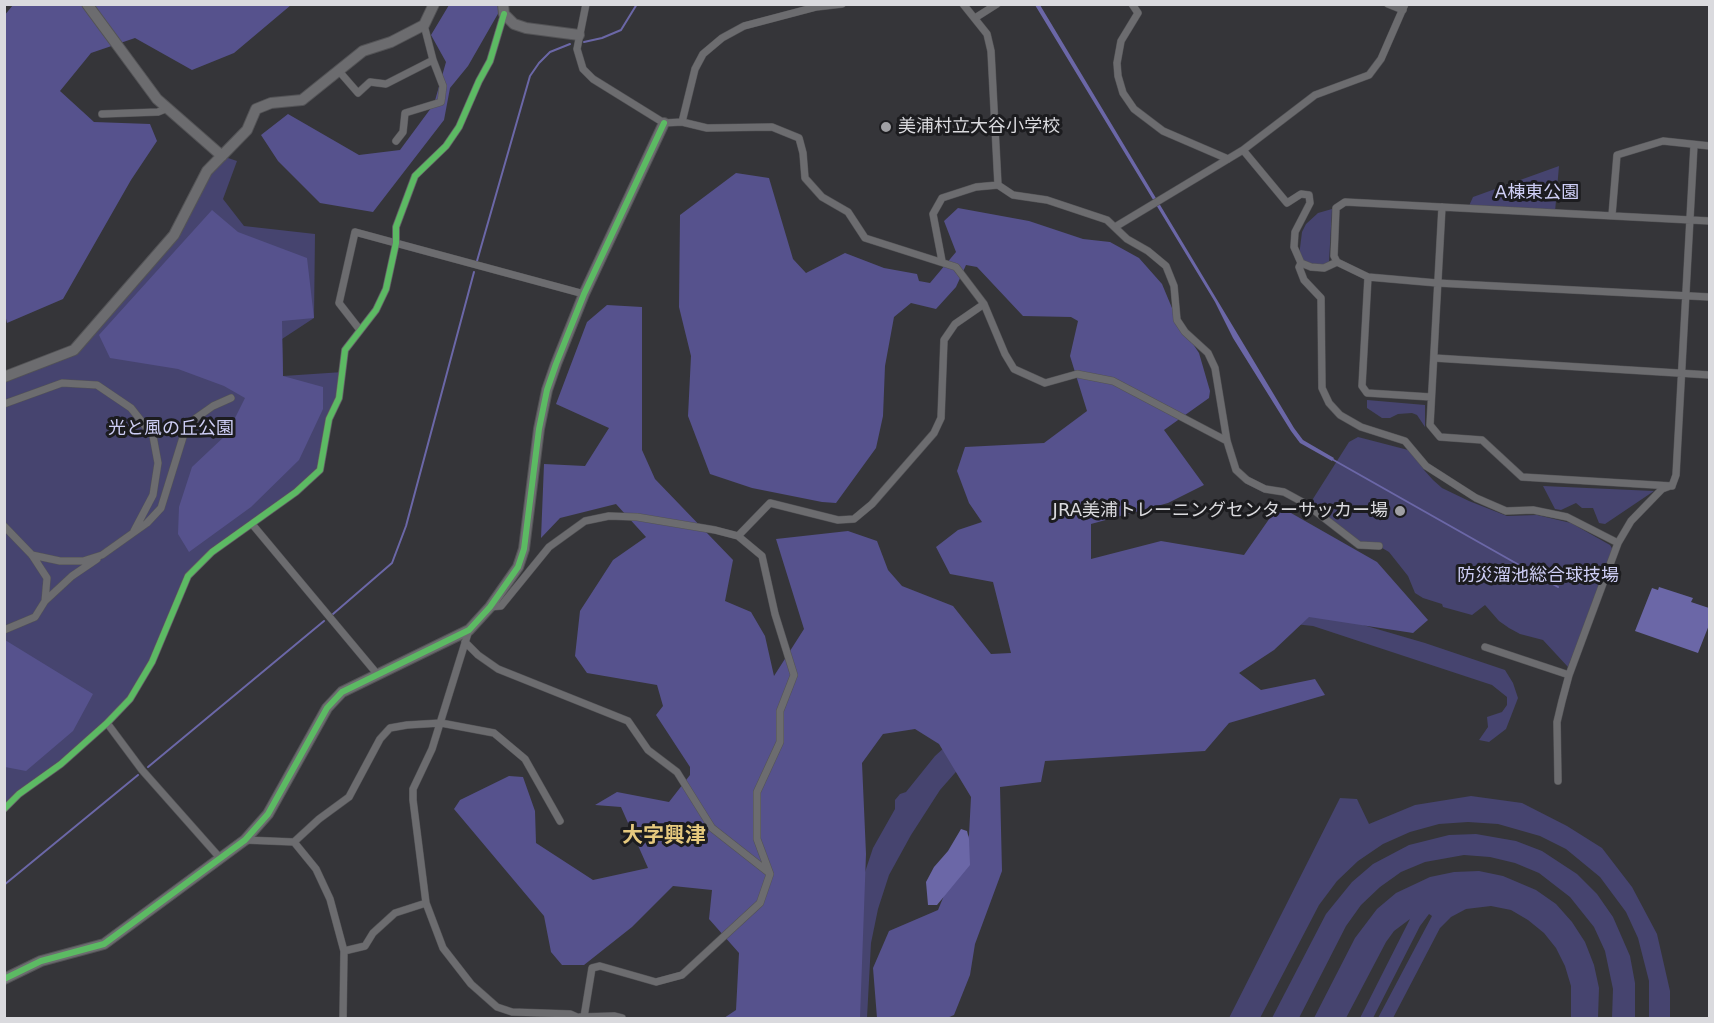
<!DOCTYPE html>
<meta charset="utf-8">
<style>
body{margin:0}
#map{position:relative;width:1714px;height:1023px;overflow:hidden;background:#353539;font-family:"DejaVu Sans",sans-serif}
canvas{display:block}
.frame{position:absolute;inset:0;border:6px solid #dadade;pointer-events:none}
</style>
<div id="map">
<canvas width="1714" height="1023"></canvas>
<div class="frame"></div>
</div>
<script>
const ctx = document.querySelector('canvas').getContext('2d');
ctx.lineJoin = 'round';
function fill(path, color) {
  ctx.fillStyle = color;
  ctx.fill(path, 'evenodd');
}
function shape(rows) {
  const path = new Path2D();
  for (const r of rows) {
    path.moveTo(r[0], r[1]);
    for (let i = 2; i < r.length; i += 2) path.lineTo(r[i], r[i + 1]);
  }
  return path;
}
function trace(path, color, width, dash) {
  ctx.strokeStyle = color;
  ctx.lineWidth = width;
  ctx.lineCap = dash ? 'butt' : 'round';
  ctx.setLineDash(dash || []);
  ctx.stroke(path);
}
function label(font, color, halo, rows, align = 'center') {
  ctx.font = font + ' "DejaVu Sans","Noto Sans JP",sans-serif';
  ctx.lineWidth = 6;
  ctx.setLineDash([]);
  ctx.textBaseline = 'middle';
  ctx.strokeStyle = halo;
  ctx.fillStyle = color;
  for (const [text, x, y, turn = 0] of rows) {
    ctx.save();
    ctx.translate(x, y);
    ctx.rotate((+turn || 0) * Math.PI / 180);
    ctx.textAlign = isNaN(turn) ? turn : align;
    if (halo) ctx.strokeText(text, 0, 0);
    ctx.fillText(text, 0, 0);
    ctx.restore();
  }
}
fill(shape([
 [222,156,237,161,223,199,244,226,315,234,314,318,282,339,283,376,343,372,339,398,329,419,320,470,212,552,188,576,152,662,130,699,107,723,5,809,5,377,74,350,174,235],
 [1559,166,1555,212,1468,208,1473,197],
 [1332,209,1329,262,1324,266,1306,264,1299,256,1302,232,1306,224,1318,213],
 [1367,400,1425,405,1425,427,1417,415,1412,413,1398,414,1390,418,1382,418,1367,408],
 [1358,437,1412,451,1424,470,1433,480,1442,488,1469,501,1507,516,1537,515,1571,523,1610,545,1613,550,1568,667,1543,640,1520,634,1509,628,1499,621,1485,605,1472,615,1443,607,1442,604,1423,598,1415,593,1408,576,1389,552,1377,545,1358,544,1312,507,1311,502,1349,442],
 [1543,486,1654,491,1605,524,1599,523,1593,508,1582,508,1576,503,1561,510,1555,509],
 [1290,608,1322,613,1425,643,1505,670,1513,683,1518,698,1506,729,1489,742,1479,740,1488,727,1487,717,1502,712,1507,705,1507,697,1492,685,1313,626,1285,623,1255,626,1051,699,1012,724,969,757,940,790,911,835,889,875,878,909,871,943,867,1018,843,1018,844,966,853,908,873,848,895,809,895,800,900,794,906,792,935,756,986,710,1059,670,1222,612],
 [1471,796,1522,803,1567,826,1602,848,1632,887,1657,934,1670,991,1670,1018,1649,1018,1649,981,1638,938,1626,912,1600,877,1566,849,1540,836,1498,824,1468,822,1439,824,1410,832,1383,844,1358,861,1337,881,1319,905,1260,1018,1229,1018,1340,798,1357,799,1369,824,1415,805],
 [1476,834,1516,841,1542,851,1577,874,1597,894,1613,917,1630,956,1635,983,1635,1018,1612,1018,1613,989,1605,951,1594,927,1570,897,1539,873,1515,863,1490,857,1464,855,1425,862,1401,872,1380,887,1361,905,1346,926,1299,1018,1272,1018,1326,914,1352,882,1373,864,1409,845,1449,835],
 [1479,871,1503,876,1536,890,1556,904,1572,922,1585,942,1594,965,1599,988,1598,1018,1571,1018,1571,986,1565,966,1556,948,1544,933,1528,920,1511,910,1491,906,1466,909,1451,917,1440,928,1393,1018,1378,1018,1432,916,1429,914,1420,926,1373,1018,1360,1018,1410,919,1394,931,1386,942,1346,1018,1314,1018,1355,938,1377,909,1396,893,1430,877,1454,872]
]), '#46446f');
fill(shape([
 [13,5,291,5,234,53,192,70,135,38,91,53,60,91,94,122,150,124,157,141,131,180,63,299,7,323,5,314,4,16],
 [449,5,503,5,468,66,450,88,444,120,373,212,320,203,278,161,261,135,288,114,359,155,400,150,434,104,446,62,431,35],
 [736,173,769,178,793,259,806,273,845,253,884,268,917,274,919,281,930,283,956,252,944,221,958,208,1029,221,1083,239,1110,242,1139,258,1162,284,1177,320,1199,353,1210,391,1209,398,1164,430,1204,485,1168,503,1091,524,1091,559,1161,541,1244,555,1274,512,1291,513,1377,562,1428,620,1413,633,1309,617,1274,650,1239,673,1261,690,1315,679,1325,695,1229,723,1205,751,1045,761,1041,782,1000,787,1002,871,975,944,970,975,954,1015,947,1018,877,1018,873,968,889,931,938,910,969,835,971,797,939,744,915,729,883,734,862,763,866,854,860,1018,724,1018,736,1010,739,953,709,919,712,890,673,886,632,927,584,965,562,965,551,952,544,916,454,809,460,800,509,776,523,777,535,811,536,843,593,880,648,868,621,807,595,805,617,792,669,802,690,775,690,767,656,715,663,706,657,685,587,673,575,656,580,611,613,560,646,537,616,504,560,518,541,538,544,464,585,466,609,428,556,404,587,322,607,305,642,307,642,450,655,479,733,560,725,601,751,612,765,636,774,676,804,629,776,539,848,531,877,541,888,570,902,586,953,606,991,654,1011,653,993,582,950,574,936,547,958,530,982,522,969,503,957,471,965,447,1044,443,1087,411,1070,356,1078,321,1071,317,1023,316,977,267,966,265,956,287,936,309,911,303,894,317,885,366,883,416,876,448,836,503,822,502,752,488,710,474,688,416,691,356,679,307,680,215],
 [212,210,238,232,307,258,314,318,282,321,283,376,323,387,323,409,299,460,251,507,189,552,178,534,179,507,192,467,227,434,245,398,224,386,178,369,110,358,99,335],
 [5,640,93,694,73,731,26,771,5,767]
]), '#56528d');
fill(shape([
 [1035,5,1040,5,1294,428,1303,440,1334,458,1332,461,1300,443,1291,431,1233,338,1215,302],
 [1659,587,1693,598,1691,602,1709,608,1709,625,1698,653,1635,631,1652,588,1658,590],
 [961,829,967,831,969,839,970,865,937,905,928,905,926,882,934,867,948,851]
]), '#6b67a7');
trace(shape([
 [584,42,602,38,621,30,637,4],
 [477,261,530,76,539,63,550,52,570,44],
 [1330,458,1558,587],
 [333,614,392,563,406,526,474,272],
 [148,767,324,621],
 [4,885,138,775]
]), '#6b67a7', 2);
const street = shape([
 [586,4,577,49,583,69,593,79,664,123,682,122,707,128,772,127,799,138,803,153,805,178,822,197,848,212,865,238,956,267,984,304,1005,354,1014,369,1045,383,1077,374,1113,381,1227,441],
 [963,4,987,34,991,51,998,185],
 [1132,4,1138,13,1121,41,1117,63,1118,76,1123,93,1134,109,1163,131,1228,159],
 [1388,4,1403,10],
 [975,18,997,4],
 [338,70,358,93,370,82,386,84,433,60,424,25],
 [102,114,158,112,168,108],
 [682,122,695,69,703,54,722,38,744,26,816,7,842,4],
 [396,141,403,132,405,113,441,102,443,86,433,60],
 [1243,150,1287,203,1301,194,1309,195,1310,203,1295,232,1294,247,1301,263,1299,267,1304,280,1321,298,1322,388,1329,403,1340,415,1361,427,1405,441,1426,466,1476,498,1506,511,1533,510,1567,517,1618,543],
 [1442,207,1430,425,1440,437,1482,440,1522,477,1672,486],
 [1612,215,1617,155,1663,141,1710,146],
 [1710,221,1345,202,1336,208,1334,256,1337,262,1368,277,1437,283,1710,297],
 [1115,227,1243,150,1315,95,1369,75,1381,59,1405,4],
 [942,261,933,214,942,198,976,187,998,185,1013,195,1047,200,1107,220,1127,239,1148,251,1166,266,1174,286,1177,320,1185,332,1208,353,1215,368,1227,441,1236,470,1247,480,1265,489,1284,492,1306,504,1359,545,1379,546],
 [1301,263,1311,267,1324,268,1337,262],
 [1368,277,1362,386,1367,393,1431,397],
 [360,330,339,303,355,232,584,294],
 [1434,358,1710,375],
 [4,404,62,383,97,385,131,408,153,436,158,463,153,495,134,531],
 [1672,486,1676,475,1694,145],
 [252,524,378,675],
 [4,526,32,555,47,578,45,601,35,617,4,630],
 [738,536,770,503,838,520,854,519,872,504,934,433,941,418,944,340,955,324,984,304],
 [32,555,60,561,83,561,102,555,147,523,161,508,184,434,196,418,213,406,231,398],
 [45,601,72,576,97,559],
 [490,607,501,606,549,547,585,521,609,516,637,517,715,530,738,536,762,556,775,614,794,675,780,711,780,742,757,792,757,839,770,874,760,903,682,975,656,982,600,966,592,968,584,1017],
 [469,630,432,749,413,789,413,800,426,903,443,948,471,984,497,1007,512,1012,570,1014,579,1018],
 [465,642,478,655,498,669,628,721,648,750,677,772,712,828,768,872],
 [1485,647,1569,675],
 [107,723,142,770,220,858],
 [1558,781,1557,722,1562,701,1569,675,1618,543,1631,521,1662,489,1670,486],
 [4,809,19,794,61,764,107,723,130,699,152,662,188,576,212,552,296,492,320,470,329,419,339,398,345,350,376,310,386,289,396,243,396,227,415,176,446,146,459,127,479,81,490,61,504,14],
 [245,840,294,842,316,869,330,899,344,951,343,1018],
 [294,842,319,819,349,797,380,739,390,728,407,725,441,723,494,733,525,759,560,821],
 [344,951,365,946,373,933,395,913,426,903],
 [580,1017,614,1016,622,1018]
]);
const secondary = shape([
 [87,4,157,99,222,156],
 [503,4,504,14,514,24,526,28,579,35],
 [4,377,74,350,174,235,207,171,247,130,256,109,271,103,302,100,363,51,391,42,424,25,434,4],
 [4,979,41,961,104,944,245,840,268,814,327,708,342,692,469,630,490,607,518,567,524,549,539,429,547,390,556,364,584,294,664,123]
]);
trace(street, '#535356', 8);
trace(secondary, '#535356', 12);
trace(street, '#6c6c6f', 7);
trace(secondary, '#6c6c6f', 10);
trace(shape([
 [4,809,19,794,61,764,107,723,130,699,152,662,188,576,212,552,296,492,320,470,329,419,339,398,345,350,376,310,386,289,396,243,396,227,415,176,446,146,459,127,479,81,490,61,504,14],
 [4,979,41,961,104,944,245,840,268,814,327,708,342,692,469,630,490,607,518,567,524,549,539,429,547,390,556,364,584,294,664,123]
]), '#5cba63', 6);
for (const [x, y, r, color] of [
 [886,127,6,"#a0a0a4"],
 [1400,511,6,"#a0a0a4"]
]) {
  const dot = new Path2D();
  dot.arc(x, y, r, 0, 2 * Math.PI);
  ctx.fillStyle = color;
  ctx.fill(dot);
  trace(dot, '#1c1c1f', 2);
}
label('18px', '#dadade', '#1c1c1f', [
 ["美浦村立大谷小学校",898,127],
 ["JRA美浦トレーニングセンターサッカー場",1388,511,"right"]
], 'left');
label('18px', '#cecef5', '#1c1c1f', [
 ["A棟東公園",1537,193],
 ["光と風の丘公園",171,429],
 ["防災溜池総合球技場",1538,576]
]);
label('bold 21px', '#e6c97e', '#1c1c1f', [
 ["大字興津",664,837]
]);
</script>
